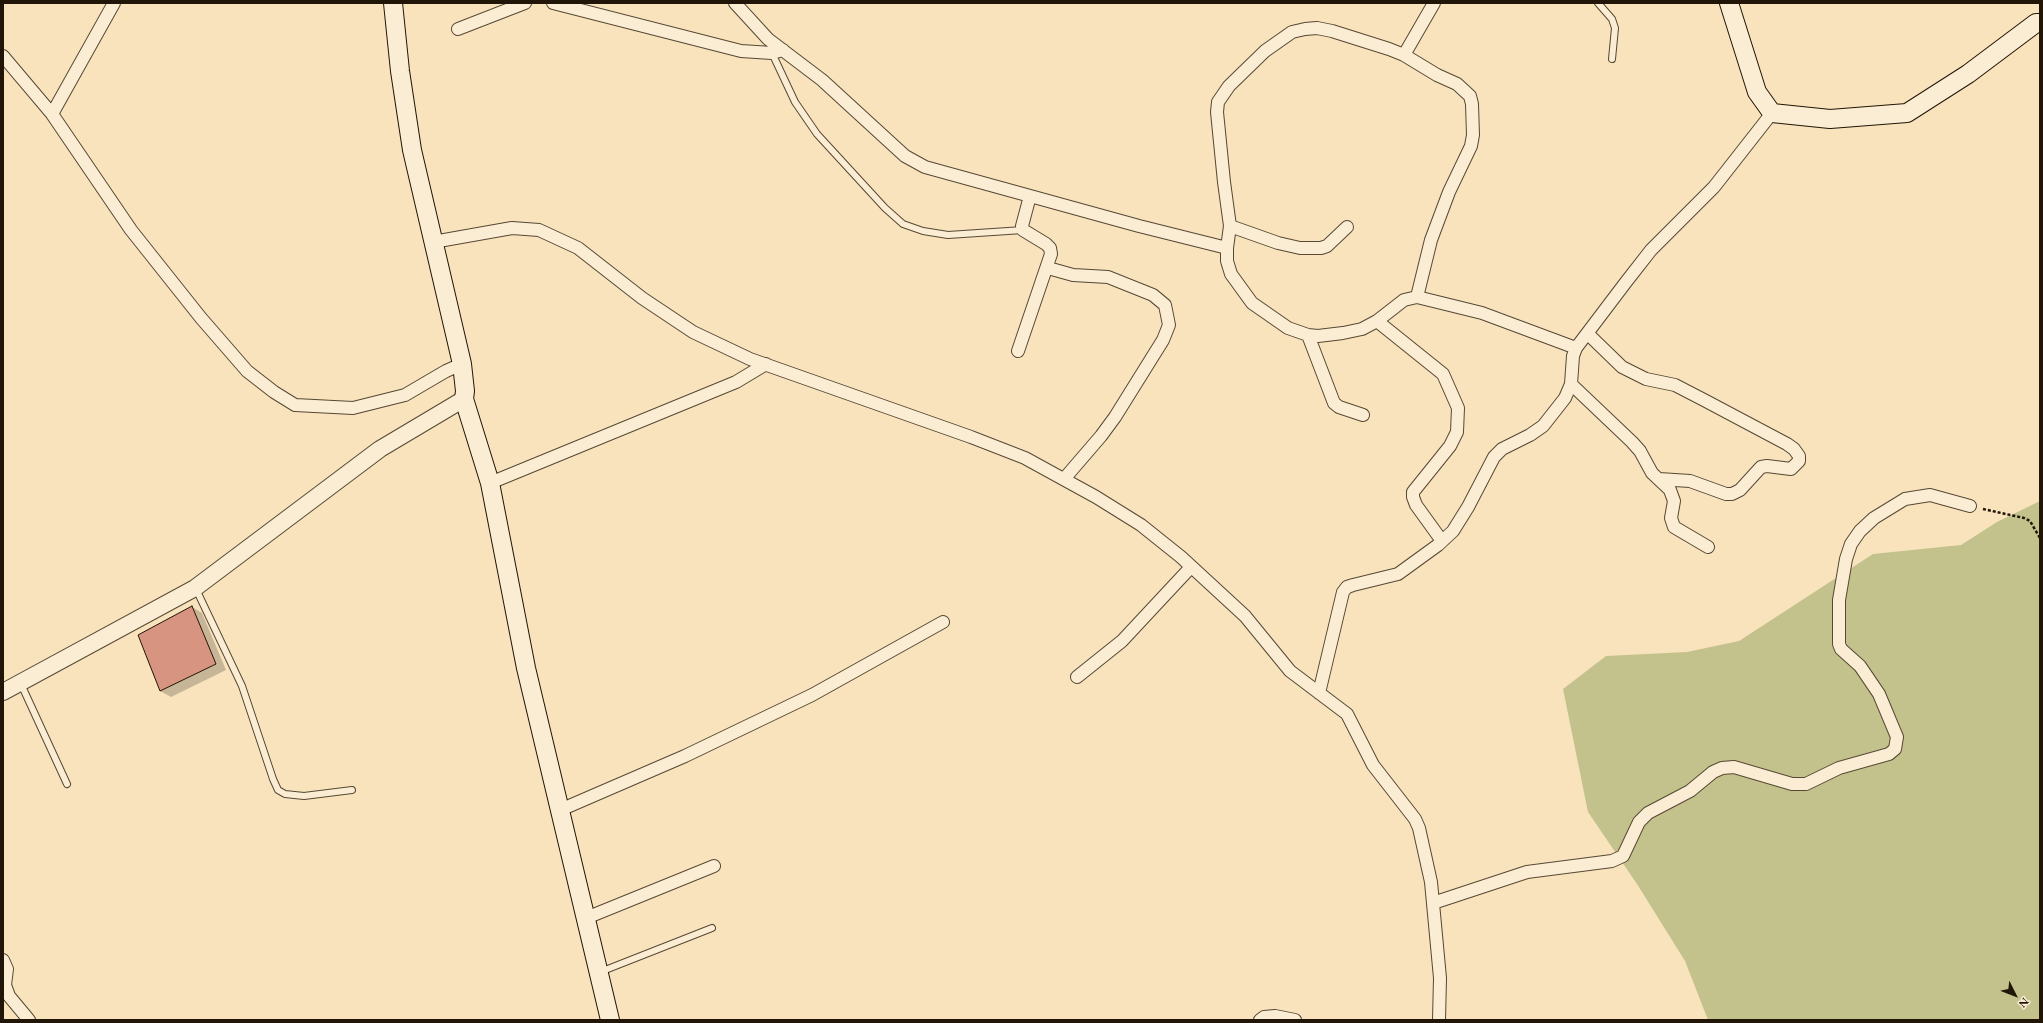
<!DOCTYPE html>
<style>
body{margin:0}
#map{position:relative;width:2043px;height:1023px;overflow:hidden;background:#f8e3bc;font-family:"EB Garamond",serif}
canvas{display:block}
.frame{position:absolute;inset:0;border:4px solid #211507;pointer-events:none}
.north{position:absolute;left:1995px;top:975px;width:40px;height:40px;-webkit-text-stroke:3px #faedd3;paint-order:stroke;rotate:132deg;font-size:11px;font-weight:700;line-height:16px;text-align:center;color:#211507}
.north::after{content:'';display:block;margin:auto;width:14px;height:18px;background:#211507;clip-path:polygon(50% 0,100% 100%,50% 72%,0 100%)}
</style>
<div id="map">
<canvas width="2043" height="1023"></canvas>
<div class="frame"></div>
<div class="north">N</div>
</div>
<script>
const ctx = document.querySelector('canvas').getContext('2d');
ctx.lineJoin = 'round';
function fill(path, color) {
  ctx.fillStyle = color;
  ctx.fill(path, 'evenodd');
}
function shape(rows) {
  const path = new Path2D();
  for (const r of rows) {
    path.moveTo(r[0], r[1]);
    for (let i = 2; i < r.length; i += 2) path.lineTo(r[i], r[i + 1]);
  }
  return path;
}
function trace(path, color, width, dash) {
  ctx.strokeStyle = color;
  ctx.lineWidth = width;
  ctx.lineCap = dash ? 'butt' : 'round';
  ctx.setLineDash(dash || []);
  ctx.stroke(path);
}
fill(shape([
 [2040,501,2040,1020,1708,1020,1685,961,1637,884,1588,812,1563,689,1606,656,1687,652,1739,641,1873,554,1961,545,1997,522]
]), '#c3c28d');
fill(shape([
 [192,607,202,613,226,670,171,697,160,691]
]), '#0003');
const building = shape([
 [192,606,216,664,160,691,138,635,192,606]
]);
fill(building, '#d69481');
trace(building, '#211507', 1);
const service = shape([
 [1598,3,1612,19,1615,28,1612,59],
 [772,53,795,102,817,134,885,208,903,224,923,231,948,235,1023,230],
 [196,589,242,686,273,779,278,790,285,794,304,796,352,790],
 [21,684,67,784],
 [600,972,712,928]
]);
const minor = shape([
 [553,3,741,51,772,53,783,50],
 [735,3,768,39,822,80,905,156,925,167,1139,226,1227,248],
 [458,29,525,3],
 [1404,55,1434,3],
 [3,56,52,114,131,230,201,318,247,371,274,392,295,405,353,408,405,395,446,371,462,364],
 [52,114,114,3],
 [1230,226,1278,243,1300,248,1321,248,1327,246,1347,227],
 [433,242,512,228,539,230,578,248,642,298,693,332,750,359,971,437,1025,458,1096,497,1141,525,1181,557,1245,616,1290,671,1347,714,1373,765,1415,819,1419,828,1431,882,1440,978,1439,1020],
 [1048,268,1073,275,1108,277,1153,295,1165,305,1169,325,1163,340,1115,417,1101,436,1064,479],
 [1417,297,1431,240,1449,192,1471,146,1473,135,1472,104,1470,96,1457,84,1437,75,1404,55,1389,49,1332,31,1317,28,1305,29,1292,32,1265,51,1229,86,1218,102,1217,112,1224,182,1230,226,1227,248,1227,261,1231,274,1252,303,1288,328,1308,335,1318,336,1343,333,1362,329,1377,321,1404,300,1417,297,1482,313,1576,348],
 [1377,321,1443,374,1458,408,1457,432,1450,446,1413,492,1413,497,1416,505,1442,541],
 [1588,334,1622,367,1646,379,1675,385,1704,400,1787,444,1794,449,1799,456,1799,461,1791,469,1767,466,1761,467,1740,490,1732,494,1726,494,1690,481,1659,479],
 [1308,335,1334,403,1339,407,1363,415],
 [1018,351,1051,254,1050,248,1046,244,1023,230,1022,226,1030,196],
 [1571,384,1632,442,1640,451,1652,473,1670,490,1674,501,1671,518,1674,527,1708,547],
 [490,483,736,382,766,364],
 [1077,677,1122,641,1191,567],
 [1319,693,1343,592,1347,587,1353,585,1398,574,1438,545,1453,531,1468,507,1494,457,1502,449,1530,435,1543,426,1565,398,1571,384,1573,356,1576,348,1626,282,1651,250,1714,187,1772,113],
 [560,810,685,756,812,695,943,622],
 [1433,903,1527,872,1612,861,1623,856,1639,822,1648,813,1690,791,1713,772,1722,768,1734,767,1792,784,1806,784,1839,768,1889,754,1895,749,1897,737,1879,694,1860,666,1841,649,1839,644,1839,600,1846,559,1851,544,1860,531,1874,518,1905,499,1930,495,1970,506],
 [586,918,714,866],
 [3,960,7,969,5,985,9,996,29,1020],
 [1260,1020,1264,1017,1275,1016,1295,1020]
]);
const tertiary = shape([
 [3,692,195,588,380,449,464,399]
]);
const secondary = shape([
 [393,3,400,71,412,150,462,364,465,391,464,399,490,483,526,668,610,1020],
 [1729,3,1757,92,1772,113,1830,119,1907,113,1968,74,2036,23,2040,23]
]);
trace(service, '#574834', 8);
trace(minor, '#574834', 14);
trace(tertiary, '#574834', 18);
trace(secondary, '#211507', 20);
trace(shape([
 [1983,509,2024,518,2030,521,2040,538]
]), '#211507', 2.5, [3, 2]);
trace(service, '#faedd3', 6);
trace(minor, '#faedd3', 12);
trace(tertiary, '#faedd3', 16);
trace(secondary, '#faedd3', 18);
</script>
